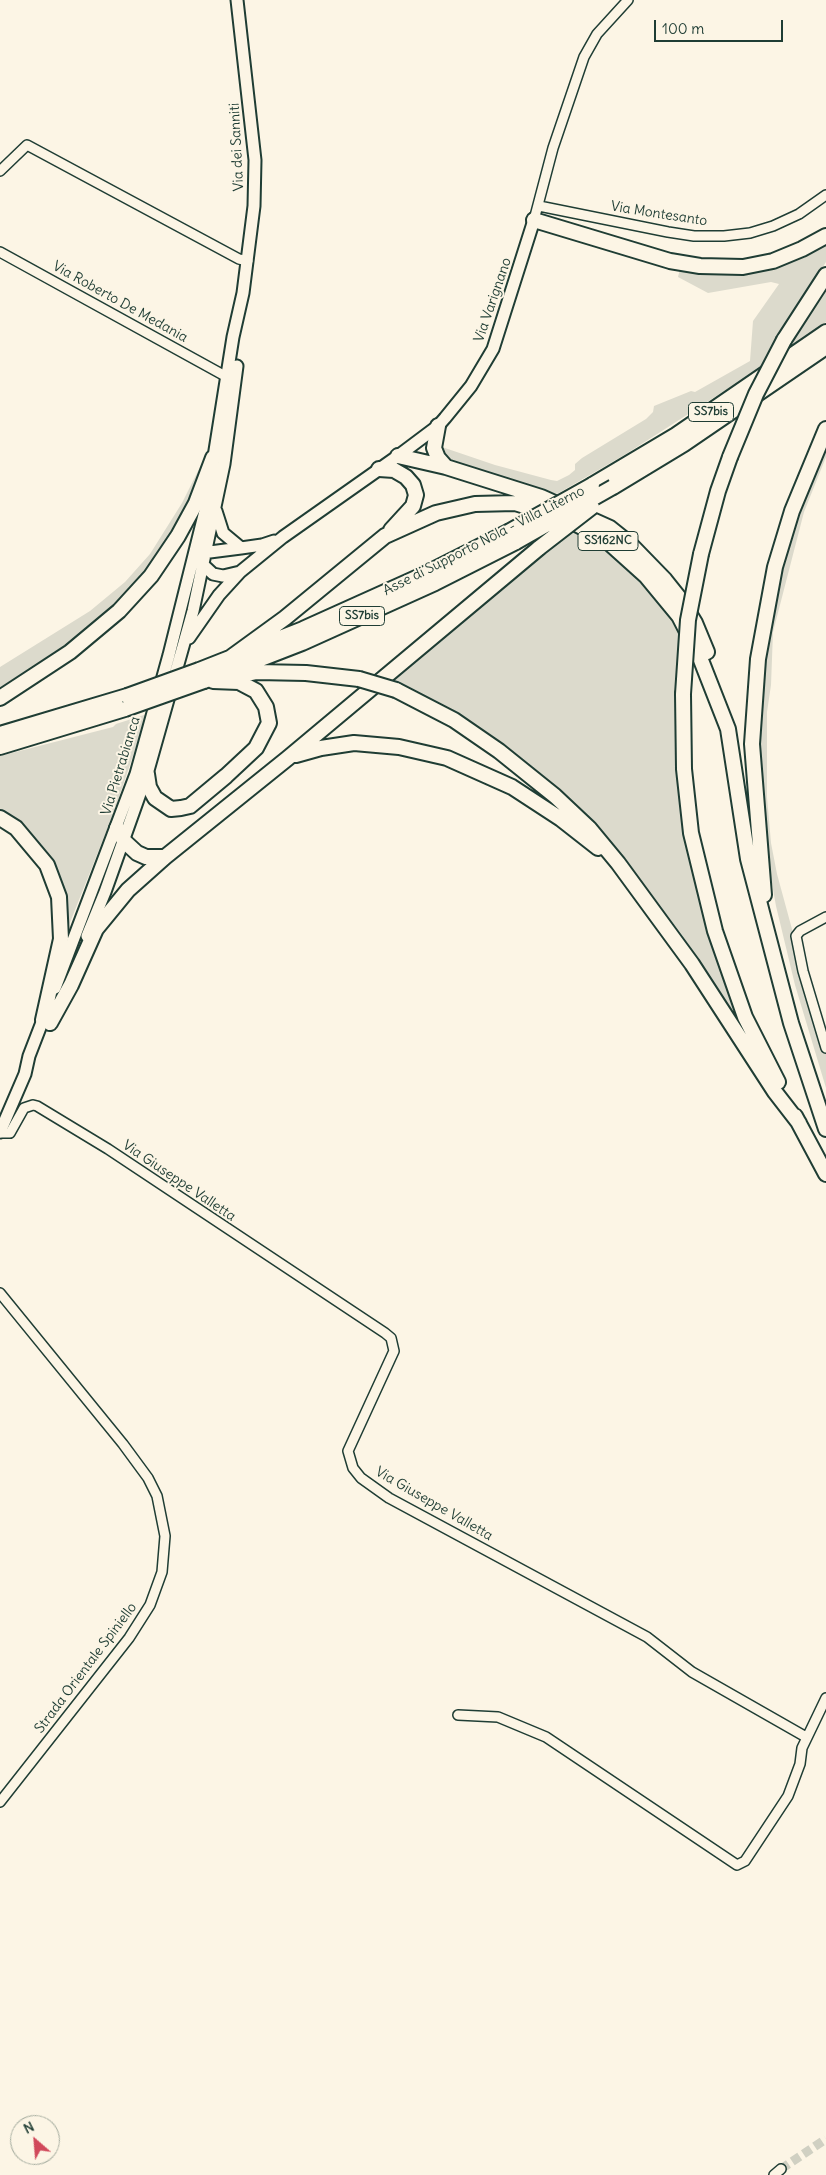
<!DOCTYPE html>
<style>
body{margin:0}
#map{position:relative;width:826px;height:2175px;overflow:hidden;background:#fcf5e5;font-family:Delius,sans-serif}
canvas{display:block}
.north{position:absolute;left:10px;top:2115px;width:50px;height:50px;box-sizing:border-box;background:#fcf5e5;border:1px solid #a4ab9e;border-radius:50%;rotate:333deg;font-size:14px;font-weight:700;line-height:20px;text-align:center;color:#1f3d34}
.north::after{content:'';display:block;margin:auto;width:18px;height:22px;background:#d1495b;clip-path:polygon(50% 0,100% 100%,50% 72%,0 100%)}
.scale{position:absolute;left:654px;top:20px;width:129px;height:22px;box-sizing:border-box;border:2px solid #1f3d34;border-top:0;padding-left:6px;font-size:15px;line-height:18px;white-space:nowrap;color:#1f3d34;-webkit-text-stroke:4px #fcf5e5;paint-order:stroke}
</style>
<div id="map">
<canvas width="826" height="2175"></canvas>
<div class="north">N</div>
<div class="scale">100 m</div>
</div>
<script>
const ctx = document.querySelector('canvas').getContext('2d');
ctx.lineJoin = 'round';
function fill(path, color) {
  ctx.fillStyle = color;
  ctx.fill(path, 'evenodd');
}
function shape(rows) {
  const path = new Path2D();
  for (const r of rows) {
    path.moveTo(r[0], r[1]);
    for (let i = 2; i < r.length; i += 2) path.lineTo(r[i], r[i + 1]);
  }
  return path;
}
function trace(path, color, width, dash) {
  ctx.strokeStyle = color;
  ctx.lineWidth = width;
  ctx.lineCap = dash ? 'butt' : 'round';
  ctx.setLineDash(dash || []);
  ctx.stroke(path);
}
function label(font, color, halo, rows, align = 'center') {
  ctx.font = font + ' Delius,sans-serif';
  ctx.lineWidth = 4;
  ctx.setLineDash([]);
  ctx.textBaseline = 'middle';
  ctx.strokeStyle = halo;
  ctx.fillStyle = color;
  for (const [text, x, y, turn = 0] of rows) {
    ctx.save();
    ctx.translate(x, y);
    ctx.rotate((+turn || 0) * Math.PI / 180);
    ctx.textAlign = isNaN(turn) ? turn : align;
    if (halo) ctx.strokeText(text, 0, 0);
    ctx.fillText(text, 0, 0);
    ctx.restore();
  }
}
fill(shape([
 [826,241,826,262,760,368,626,454,557,494,450,463,444,459,439,446,495,465,551,480,557,481,569,475,575,470,575,464,582,458,646,419,653,412,654,406,691,391,695,392,750,361,753,321,779,284,771,282,708,293,678,277,680,269,731,270],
 [826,285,826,322,786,349],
 [826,437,826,457,804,512,773,632,771,685,767,712,767,797,771,843,777,874,826,1054,826,1088,795,985,776,906,766,850,758,745,760,696,771,607,800,502],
 [205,457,207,460,172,536,142,576,116,604,78,638,0,692,0,667,90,611,125,582,150,554,182,503],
 [576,527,602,543,644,580,681,629,676,693,677,742,684,824,695,884,706,927,736,1016,680,932,608,839,581,811,545,777,478,727,442,705,387,681],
 [147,714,114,812,69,925,65,898,51,860,25,828,0,810,0,756,113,727,116,724]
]), '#dcdacc');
trace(shape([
 [781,2169,826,2139]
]), '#d0d0c2', 9, [9, 4.5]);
const minor = shape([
 [0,171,27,145,239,259,248,261],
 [539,206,668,232,694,236,724,236,750,233,773,226,799,214,826,195],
 [534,220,553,148,584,57,597,34,628,0],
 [0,252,227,377],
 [826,917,800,931,796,936,803,971,826,1048],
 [0,1133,10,1133,24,1108,33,1105,37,1106,108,1149,385,1333,391,1338,394,1351,348,1451,353,1468,361,1478,389,1498,647,1637,692,1672,806,1737],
 [0,1293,123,1444,148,1478,157,1496,165,1536,162,1572,150,1605,129,1638,0,1802],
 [458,1715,498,1717,546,1737,737,1865,745,1861,788,1796,800,1764,802,1748,826,1698],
 [774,2175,781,2169]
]);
const major = shape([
 [216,511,223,533,241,548,262,545,274,541],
 [202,553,241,548],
 [200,562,213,574,223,576,240,572],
 [189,638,219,595,240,572,283,537,398,456,438,426,445,418,471,386,493,349,534,220],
 [87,936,105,892,147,774,193,611,224,464,237,366],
 [55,988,136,774,169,655,206,507,233,337,243,293,254,206,255,160,237,0],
 [0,1132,25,1074,29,1056,46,1012]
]);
const highway = shape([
 [534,220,670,261,700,266,743,267,773,261,802,249,826,236],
 [784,340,826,275],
 [438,426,434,448,438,458,446,467,541,497,610,528,630,544,665,580,681,600,695,623,707,652],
 [398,456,446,467],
 [379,469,394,470,406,477,413,485,416,495,413,506,391,530],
 [592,485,676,435,826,332],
 [613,487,684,444,826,347],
 [701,554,718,491,730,457],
 [230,658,285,618,385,536,436,513,475,504,515,503,567,519,606,540,646,576,679,616,699,655,728,729,748,859,791,1023,826,1129],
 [199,670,303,629,423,575,508,532],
 [232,677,257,672,306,673,359,679],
 [204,681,302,643,435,583,516,542],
 [396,690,454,720,499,751,555,796,589,828,618,863,692,964,775,1092,799,1123],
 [683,694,684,769,691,833,715,931,745,1017,778,1082],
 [0,698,70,652,119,611,151,576,178,536,196,503,213,458],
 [0,734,127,696],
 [0,747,125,709],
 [296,755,321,748,354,743,399,747,447,758,512,787,561,819,598,848],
 [147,774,149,787,155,798,171,809,181,808,190,806,226,776,256,748,269,723,266,707,256,691,239,682,213,681],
 [0,818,16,828,47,865,59,897,61,939,43,1020],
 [117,828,124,841,137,853,146,857,165,857],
 [764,895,752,744,758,659,775,567,792,511,826,429],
 [50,1023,71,985,96,929,128,890,165,857,288,758,539,548],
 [795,1116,826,1174]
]);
trace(minor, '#1f3d34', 12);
trace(major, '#1f3d34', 15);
trace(highway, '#1f3d34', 18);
trace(minor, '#fcf5e5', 9);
trace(major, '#fcf5e5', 11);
trace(highway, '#fcf5e5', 14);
const highwayBridge = shape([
 [730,457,756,394,784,340],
 [508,532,592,485],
 [516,542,613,487],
 [539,548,592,507],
 [359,679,396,690],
 [683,694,688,620,701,554],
 [127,696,199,670],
 [125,709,204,681]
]);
trace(highwayBridge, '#1f3d34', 18, []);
trace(highwayBridge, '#fcf5e5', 14);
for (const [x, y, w] of [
 [711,412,45],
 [608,541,60],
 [362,616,45]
]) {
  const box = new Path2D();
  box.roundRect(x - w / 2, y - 9.5, w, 19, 4);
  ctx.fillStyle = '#fcf5e5';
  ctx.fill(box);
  trace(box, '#1f3d34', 1);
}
label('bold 12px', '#1f3d34', null, [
 ["SS7bis",711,412],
 ["SS162NC",608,541],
 ["SS7bis",362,616]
]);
label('14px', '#1f3d34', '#fcf5e5', [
 ["Via dei Sanniti",237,147,-93],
 ["Via Montesanto",659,214,9],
 ["Via Varignano",493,300,-71],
 ["Via Roberto De Medania",120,302,29],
 ["Asse di Supporto Nola - Villa Literno",484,541,-27],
 ["Via Pietrabianca",121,766,-73],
 ["Via Giuseppe Valletta",179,1181,34],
 ["Via Giuseppe Valletta",434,1504,30],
 ["Strada Orientale Spiniello",86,1668,-53]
]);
</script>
